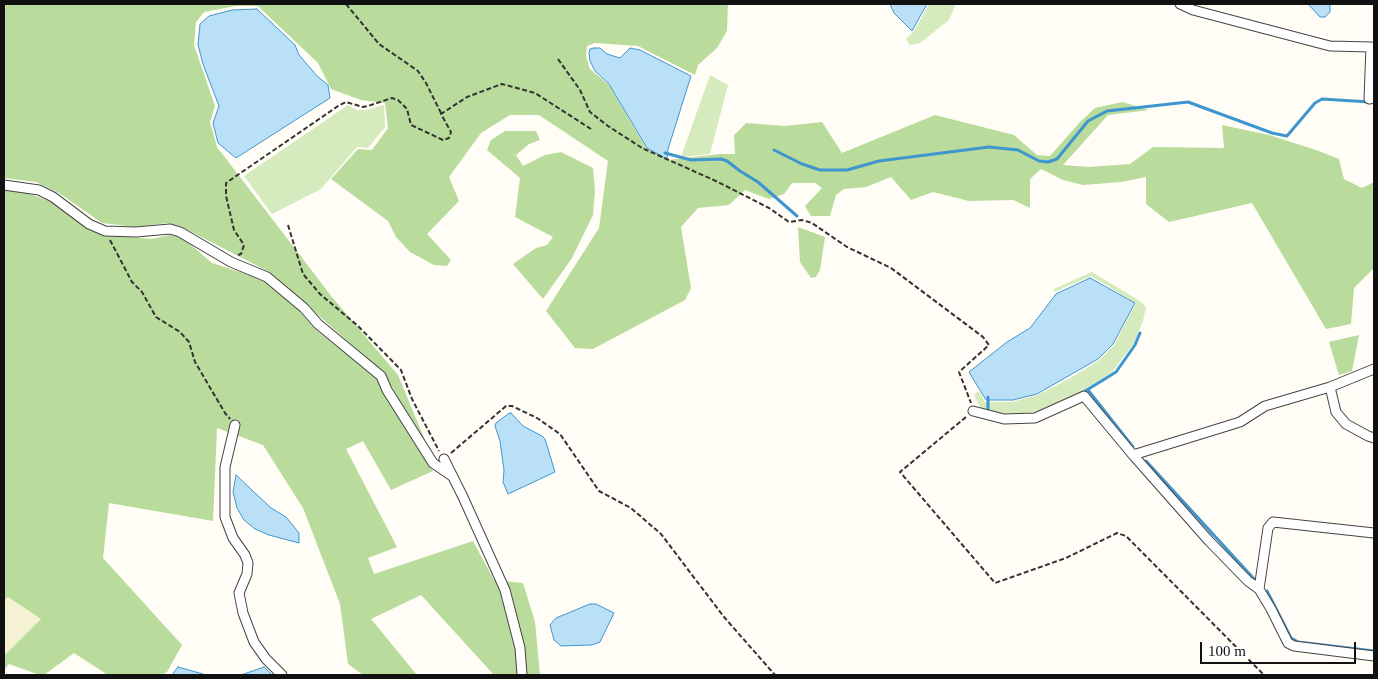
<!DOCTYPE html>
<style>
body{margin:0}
#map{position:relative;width:1378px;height:679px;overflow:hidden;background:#fffdf5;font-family:"Times New Roman",serif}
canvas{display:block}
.frame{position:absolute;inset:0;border:5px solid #111;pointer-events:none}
.scale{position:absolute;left:1200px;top:642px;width:156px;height:22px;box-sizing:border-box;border:2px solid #111;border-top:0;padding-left:6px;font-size:15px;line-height:18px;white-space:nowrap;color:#111;-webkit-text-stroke:4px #fff;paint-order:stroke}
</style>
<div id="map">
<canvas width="1378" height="679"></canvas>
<div class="frame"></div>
<div class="scale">100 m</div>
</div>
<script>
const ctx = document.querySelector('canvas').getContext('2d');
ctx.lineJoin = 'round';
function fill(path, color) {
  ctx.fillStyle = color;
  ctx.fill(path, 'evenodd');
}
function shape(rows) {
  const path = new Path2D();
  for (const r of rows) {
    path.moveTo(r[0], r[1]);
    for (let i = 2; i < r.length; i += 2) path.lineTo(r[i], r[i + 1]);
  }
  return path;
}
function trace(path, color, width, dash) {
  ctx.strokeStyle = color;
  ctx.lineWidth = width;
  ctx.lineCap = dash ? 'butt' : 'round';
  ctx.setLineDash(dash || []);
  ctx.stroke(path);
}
fill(shape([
 [8,597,41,619,6,654,4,652,4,600]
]), '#f6f3d4');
fill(shape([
 [929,4,956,4,949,20,920,43,910,45,906,39,914,31],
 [710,75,728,85,710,154,681,157],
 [348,105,357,110,366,110,384,105,385,127,368,148,357,147,321,189,272,214,244,176],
 [1092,272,1140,301,1146,307,1143,321,1134,343,1112,372,1084,390,1043,410,1028,413,1005,414,981,409,974,395,979,391,985,402,1012,402,1038,395,1072,377,1098,361,1115,344,1136,303,1091,276,1054,292,1054,289]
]), '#d5ebbd');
fill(shape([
 [4,4,728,4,727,31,717,48,698,65,695,75,638,46,595,43,587,46,586,56,590,69,609,85,646,148,668,160,720,154,735,154,734,135,746,123,785,126,822,122,842,153,935,115,1014,135,1037,155,1050,156,1080,122,1095,108,1122,102,1149,110,1108,115,1063,165,1089,167,1130,164,1153,147,1224,148,1222,125,1269,135,1316,150,1339,159,1344,179,1362,188,1374,182,1374,268,1354,288,1351,324,1326,329,1252,203,1169,222,1146,204,1146,177,1121,182,1083,185,1063,180,1041,169,1030,179,1030,208,1013,200,969,201,933,192,911,200,891,177,866,187,844,189,836,195,830,216,811,216,805,206,822,188,815,183,792,183,784,194,769,199,745,190,729,205,698,208,681,227,691,288,685,300,593,349,575,348,546,311,599,228,608,161,539,115,510,115,481,133,449,177,459,201,427,234,451,260,447,266,434,265,410,252,396,237,388,221,331,179,358,149,372,150,388,128,385,103,361,100,331,89,318,63,258,6,236,6,204,12,196,22,194,45,215,106,210,122,217,147,332,297,398,375,427,445,383,372,269,272,180,226,167,223,136,227,102,223,59,193,36,182,4,178],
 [505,131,536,131,540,140,529,144,516,155,523,166,545,155,561,152,593,168,595,190,593,215,572,258,543,299,513,264,536,248,547,245,553,237,515,217,520,178,487,150,491,140],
 [4,190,25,192,51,202,87,228,102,234,151,239,170,235,184,239,212,263,265,280,298,310,317,331,378,379,393,409,433,471,391,490,363,441,346,449,397,547,368,558,374,574,473,541,494,580,523,583,535,622,540,675,494,675,421,595,371,619,417,675,363,675,348,664,340,604,303,508,263,445,217,428,213,521,109,503,103,558,182,645,167,672,160,675,108,675,74,653,44,675,40,675,9,664,4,670,4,652,6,654,41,619,8,597,4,600],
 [798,227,825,237,820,270,816,277,811,278,800,262],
 [1359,335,1352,371,1339,375,1329,342]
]), '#b9dc9c');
const water = shape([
 [890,4,927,4,912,31,894,13,890,4],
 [1308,4,1330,4,1330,12,1325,17,1320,17,1308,4],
 [257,9,295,45,299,55,317,76,328,85,330,98,236,158,218,143,213,123,219,106,203,64,198,45,200,24,209,16,232,10,257,9],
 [594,48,600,48,607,54,620,58,630,48,640,50,691,76,668,149,667,159,647,148,609,84,595,71,590,61,589,53,590,49,594,48],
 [1090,278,1135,303,1113,344,1098,359,1037,394,1013,400,986,400,969,372,1007,342,1030,328,1056,294,1090,278],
 [511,413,523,426,542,436,545,439,555,472,508,494,503,482,504,470,500,441,495,426,496,423,508,414,511,413],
 [236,475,271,508,286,517,299,533,299,543,269,535,255,529,244,520,237,508,233,492,236,475],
 [590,604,596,604,614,613,600,642,592,645,561,646,554,640,550,625,556,618,590,604],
 [178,667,203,674,204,675,172,675,178,667],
 [264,667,272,675,241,675,264,667]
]);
fill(water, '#b9e0f7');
trace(water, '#3f96cf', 1);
trace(shape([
 [774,150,802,164,820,170,847,170,879,161,989,147,1018,150,1039,161,1048,162,1057,159,1088,121,1107,111,1188,102,1272,133,1287,136,1315,103,1322,99,1370,102],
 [665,153,691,160,721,159,727,161,740,171,758,182,797,216],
 [1088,390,1133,447],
 [1082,393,1116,372,1135,345,1140,333],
 [988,397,988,412],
 [1146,461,1255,580],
 [1267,591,1291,638,1298,642,1374,651]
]), '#3f96cf', 3);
const street = shape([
 [1180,4,1193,10,1330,46,1371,47,1369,99,1374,98],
 [4,185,39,190,53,197,89,224,105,231,136,232,170,229,180,232,231,262,267,277,304,308,318,324,381,376,387,390,433,463,452,476],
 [1330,387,1336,412,1346,424,1368,436,1374,438],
 [973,411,1004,419,1035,418,1084,396,1133,455,1209,541,1248,581,1259,589,1271,609,1288,643,1294,646,1374,656],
 [235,425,225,467,225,517,233,538,245,555,248,563,247,574,239,593,243,613,254,642,266,659,282,675],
 [1133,455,1240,422,1265,406,1330,387,1374,369],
 [444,459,463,497,505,590,520,648,522,675],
 [1259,589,1268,528,1273,522,1374,533]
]);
trace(street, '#444', 11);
trace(shape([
 [346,4,379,44,418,71,426,83,441,113],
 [558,59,580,90,590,112,608,126,642,148,718,182,769,208,789,222,802,220,812,223,847,247,891,268,983,337,989,345,959,372,971,403],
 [288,225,303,274,320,294,358,326,401,370,412,399,439,451],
 [110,240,132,282,142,292,156,317,180,332,189,342,195,362,225,413,230,419],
 [238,255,241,254,244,245,234,230,226,196,226,183,338,106,346,102,363,107,368,106,392,98,398,100,407,109,411,125,443,140,449,138,451,132,441,114,467,97,502,84,535,93,591,129],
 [966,417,900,472,995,583,1066,558,1117,533,1126,536,1264,675],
 [451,453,506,406,512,406,537,418,560,434,599,491,631,508,661,534,724,617,775,675]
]), '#333', 2, [5, 2.5]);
trace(street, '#fff', 9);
</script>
